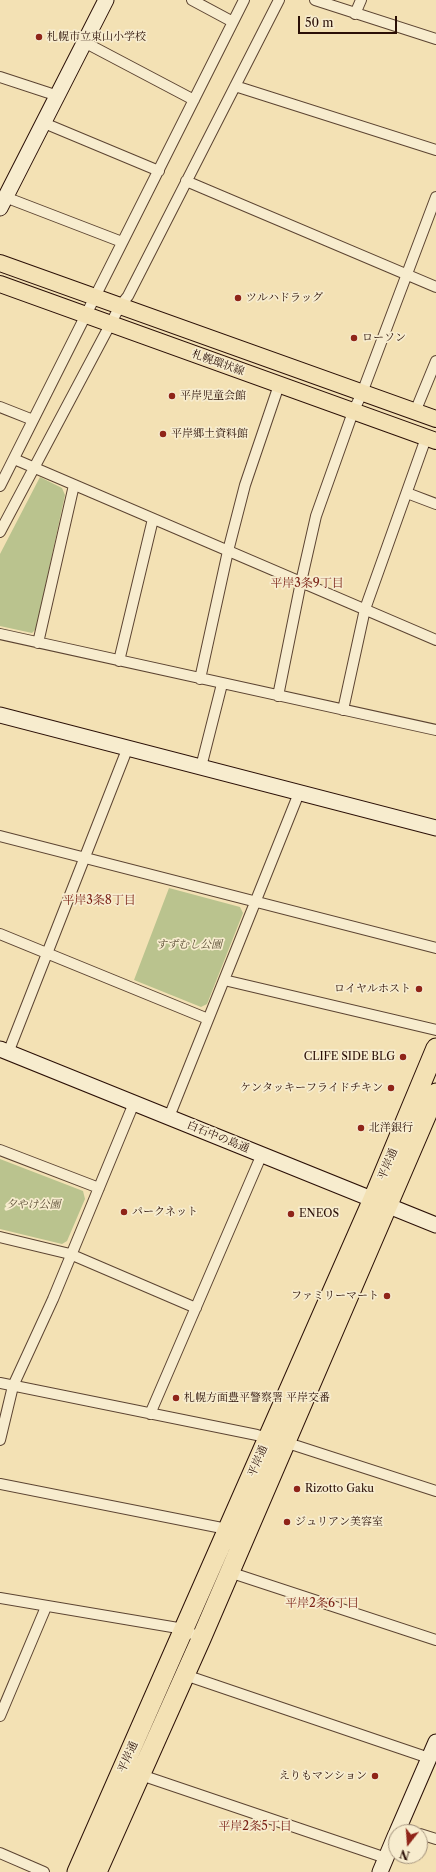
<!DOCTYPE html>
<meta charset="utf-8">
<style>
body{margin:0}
#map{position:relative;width:436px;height:1872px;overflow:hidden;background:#f3e1b4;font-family:"Libre Caslon Text",serif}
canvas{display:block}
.north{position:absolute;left:388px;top:1824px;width:40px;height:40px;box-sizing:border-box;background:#f7ecce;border:1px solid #a5947e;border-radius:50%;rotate:197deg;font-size:11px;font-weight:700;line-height:16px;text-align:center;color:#2a0f06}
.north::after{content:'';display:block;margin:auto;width:14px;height:18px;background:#8f2418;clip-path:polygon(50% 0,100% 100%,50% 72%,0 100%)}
.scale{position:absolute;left:298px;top:16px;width:99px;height:18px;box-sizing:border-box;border:2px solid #2a0f06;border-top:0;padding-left:5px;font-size:12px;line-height:14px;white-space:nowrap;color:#2a0f06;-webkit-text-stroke:3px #f7ecce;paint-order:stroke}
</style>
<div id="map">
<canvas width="436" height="1872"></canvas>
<div class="north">N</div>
<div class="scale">50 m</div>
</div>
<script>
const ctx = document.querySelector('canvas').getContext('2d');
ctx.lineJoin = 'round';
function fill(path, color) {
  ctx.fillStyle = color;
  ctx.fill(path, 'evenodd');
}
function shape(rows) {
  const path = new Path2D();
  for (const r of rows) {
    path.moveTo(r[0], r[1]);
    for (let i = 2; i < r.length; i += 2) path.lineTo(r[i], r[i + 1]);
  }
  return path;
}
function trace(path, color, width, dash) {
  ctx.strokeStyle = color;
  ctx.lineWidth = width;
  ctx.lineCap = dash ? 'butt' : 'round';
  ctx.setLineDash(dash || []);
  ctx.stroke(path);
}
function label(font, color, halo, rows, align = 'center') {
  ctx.font = font + ' "Libre Caslon Text","Noto Serif JP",serif';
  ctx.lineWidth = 3.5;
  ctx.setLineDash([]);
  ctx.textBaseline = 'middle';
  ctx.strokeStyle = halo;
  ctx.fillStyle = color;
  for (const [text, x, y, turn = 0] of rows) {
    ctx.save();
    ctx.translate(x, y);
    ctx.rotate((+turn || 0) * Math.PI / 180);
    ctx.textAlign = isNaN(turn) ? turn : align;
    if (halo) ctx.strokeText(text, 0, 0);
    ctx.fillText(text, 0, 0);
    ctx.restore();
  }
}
fill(shape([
 [40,477,62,488,65,495,36,629,32,633,0,626,0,554],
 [169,888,240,907,243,913,207,1004,201,1007,134,980],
 [0,1159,83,1191,85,1199,67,1241,62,1244,0,1229]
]), '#bac38e');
const street = shape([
 [192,0,233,22],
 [315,0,436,39],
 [355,14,361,0],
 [84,42,194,100],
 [0,77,58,96],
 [235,86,436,150],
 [44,123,159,171],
 [186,181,436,287],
 [5,197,122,242],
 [0,407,33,420],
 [415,412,436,361],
 [14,459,436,640],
 [0,486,244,0],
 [407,493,436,504],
 [0,532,120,306,128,296,279,0],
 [0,634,436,730],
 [38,643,74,485],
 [119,661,153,519],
 [200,679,228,551,245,485,279,385],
 [278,696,301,582,316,516,353,412,362,393,436,197],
 [343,710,365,609,426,438],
 [201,767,222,684],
 [0,836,436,948],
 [0,934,208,1019],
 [224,980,436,1030],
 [8,1053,128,747],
 [169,1117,299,793],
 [0,1150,99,1188],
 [0,1237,70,1254,196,1308],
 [0,1383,257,1435,297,1446,436,1491],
 [150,1414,262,1154],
 [0,1440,13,1386,53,1299,134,1103],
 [0,1484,232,1530],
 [229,1572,436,1640],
 [0,1598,184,1629,201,1639],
 [185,1675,429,1758],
 [0,1716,46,1607],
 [138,1774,386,1858],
 [399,1827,414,1832],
 [420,1834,436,1839],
 [0,1853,44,1872]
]);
const secondary = shape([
 [0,208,106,0],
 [0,715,436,828],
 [0,1049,436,1225],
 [397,1832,436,1742],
 [380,1872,396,1834]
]);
const primary = shape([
 [0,263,436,419],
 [0,284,436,441]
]);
const highway = shape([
 [77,1872,373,1199,436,1048],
 [97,1872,201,1639,436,1093]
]);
trace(street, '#5c4432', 12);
trace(secondary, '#2a0f06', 17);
trace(primary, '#2a0f06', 18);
trace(highway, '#2a0f06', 21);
trace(street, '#f7ecce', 10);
trace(secondary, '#f7ecce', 15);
trace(primary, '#f3e1b4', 16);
trace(highway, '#f3e1b4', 19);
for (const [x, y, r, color] of [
 [39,37,4,"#8f2418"],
 [238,298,4,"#8f2418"],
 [354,338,4,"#8f2418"],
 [172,396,4,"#8f2418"],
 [163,434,4,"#8f2418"],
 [419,989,4,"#8f2418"],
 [403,1057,4,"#8f2418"],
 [391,1088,4,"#8f2418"],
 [361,1128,4,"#8f2418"],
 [124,1212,4,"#8f2418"],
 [291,1214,4,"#8f2418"],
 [387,1296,4,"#8f2418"],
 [176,1398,4,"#8f2418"],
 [297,1489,4,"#8f2418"],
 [287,1522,4,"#8f2418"],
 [375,1776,4,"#8f2418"]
]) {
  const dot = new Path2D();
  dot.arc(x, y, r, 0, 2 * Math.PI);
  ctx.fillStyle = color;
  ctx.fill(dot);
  trace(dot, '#f7ecce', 1.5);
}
label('11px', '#2a0f06', '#f7ecce', [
 ["札幌市立東山小学校",47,37],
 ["ツルハドラッグ",246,298],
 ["ローソン",362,338],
 ["平岸児童会館",180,396],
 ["平岸郷土資料館",171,434],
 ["ロイヤルホスト",411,989,"right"],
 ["CLIFE SIDE BLG",395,1057,"right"],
 ["ケンタッキーフライドチキン",383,1088,"right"],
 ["北洋銀行",369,1128],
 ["パークネット",132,1212],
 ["ENEOS",299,1214],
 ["ファミリーマート",379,1296,"right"],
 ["札幌方面豊平警察署 平岸交番",184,1398],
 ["Rizotto Gaku",305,1489],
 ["ジュリアン美容室",295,1522],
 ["えりもマンション",367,1776,"right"]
], 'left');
label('11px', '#2a0f06', '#f7ecce', [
 ["札幌環状線",218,363,20],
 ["白石中の島通",218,1137,22],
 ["平岸通",388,1164,-67],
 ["平岸通",258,1461,-67],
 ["平岸通",128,1757,-66]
]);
label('italic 11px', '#5c4e36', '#f7ecce', [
 ["すずむし公園",189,945],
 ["夕やけ公園",33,1205]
]);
label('12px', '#7a1f14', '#f7ecce', [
 ["平岸3条9丁目",307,584],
 ["平岸3条8丁目",99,901],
 ["平岸2条6丁目",322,1604],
 ["平岸2条5丁目",255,1827]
]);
</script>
